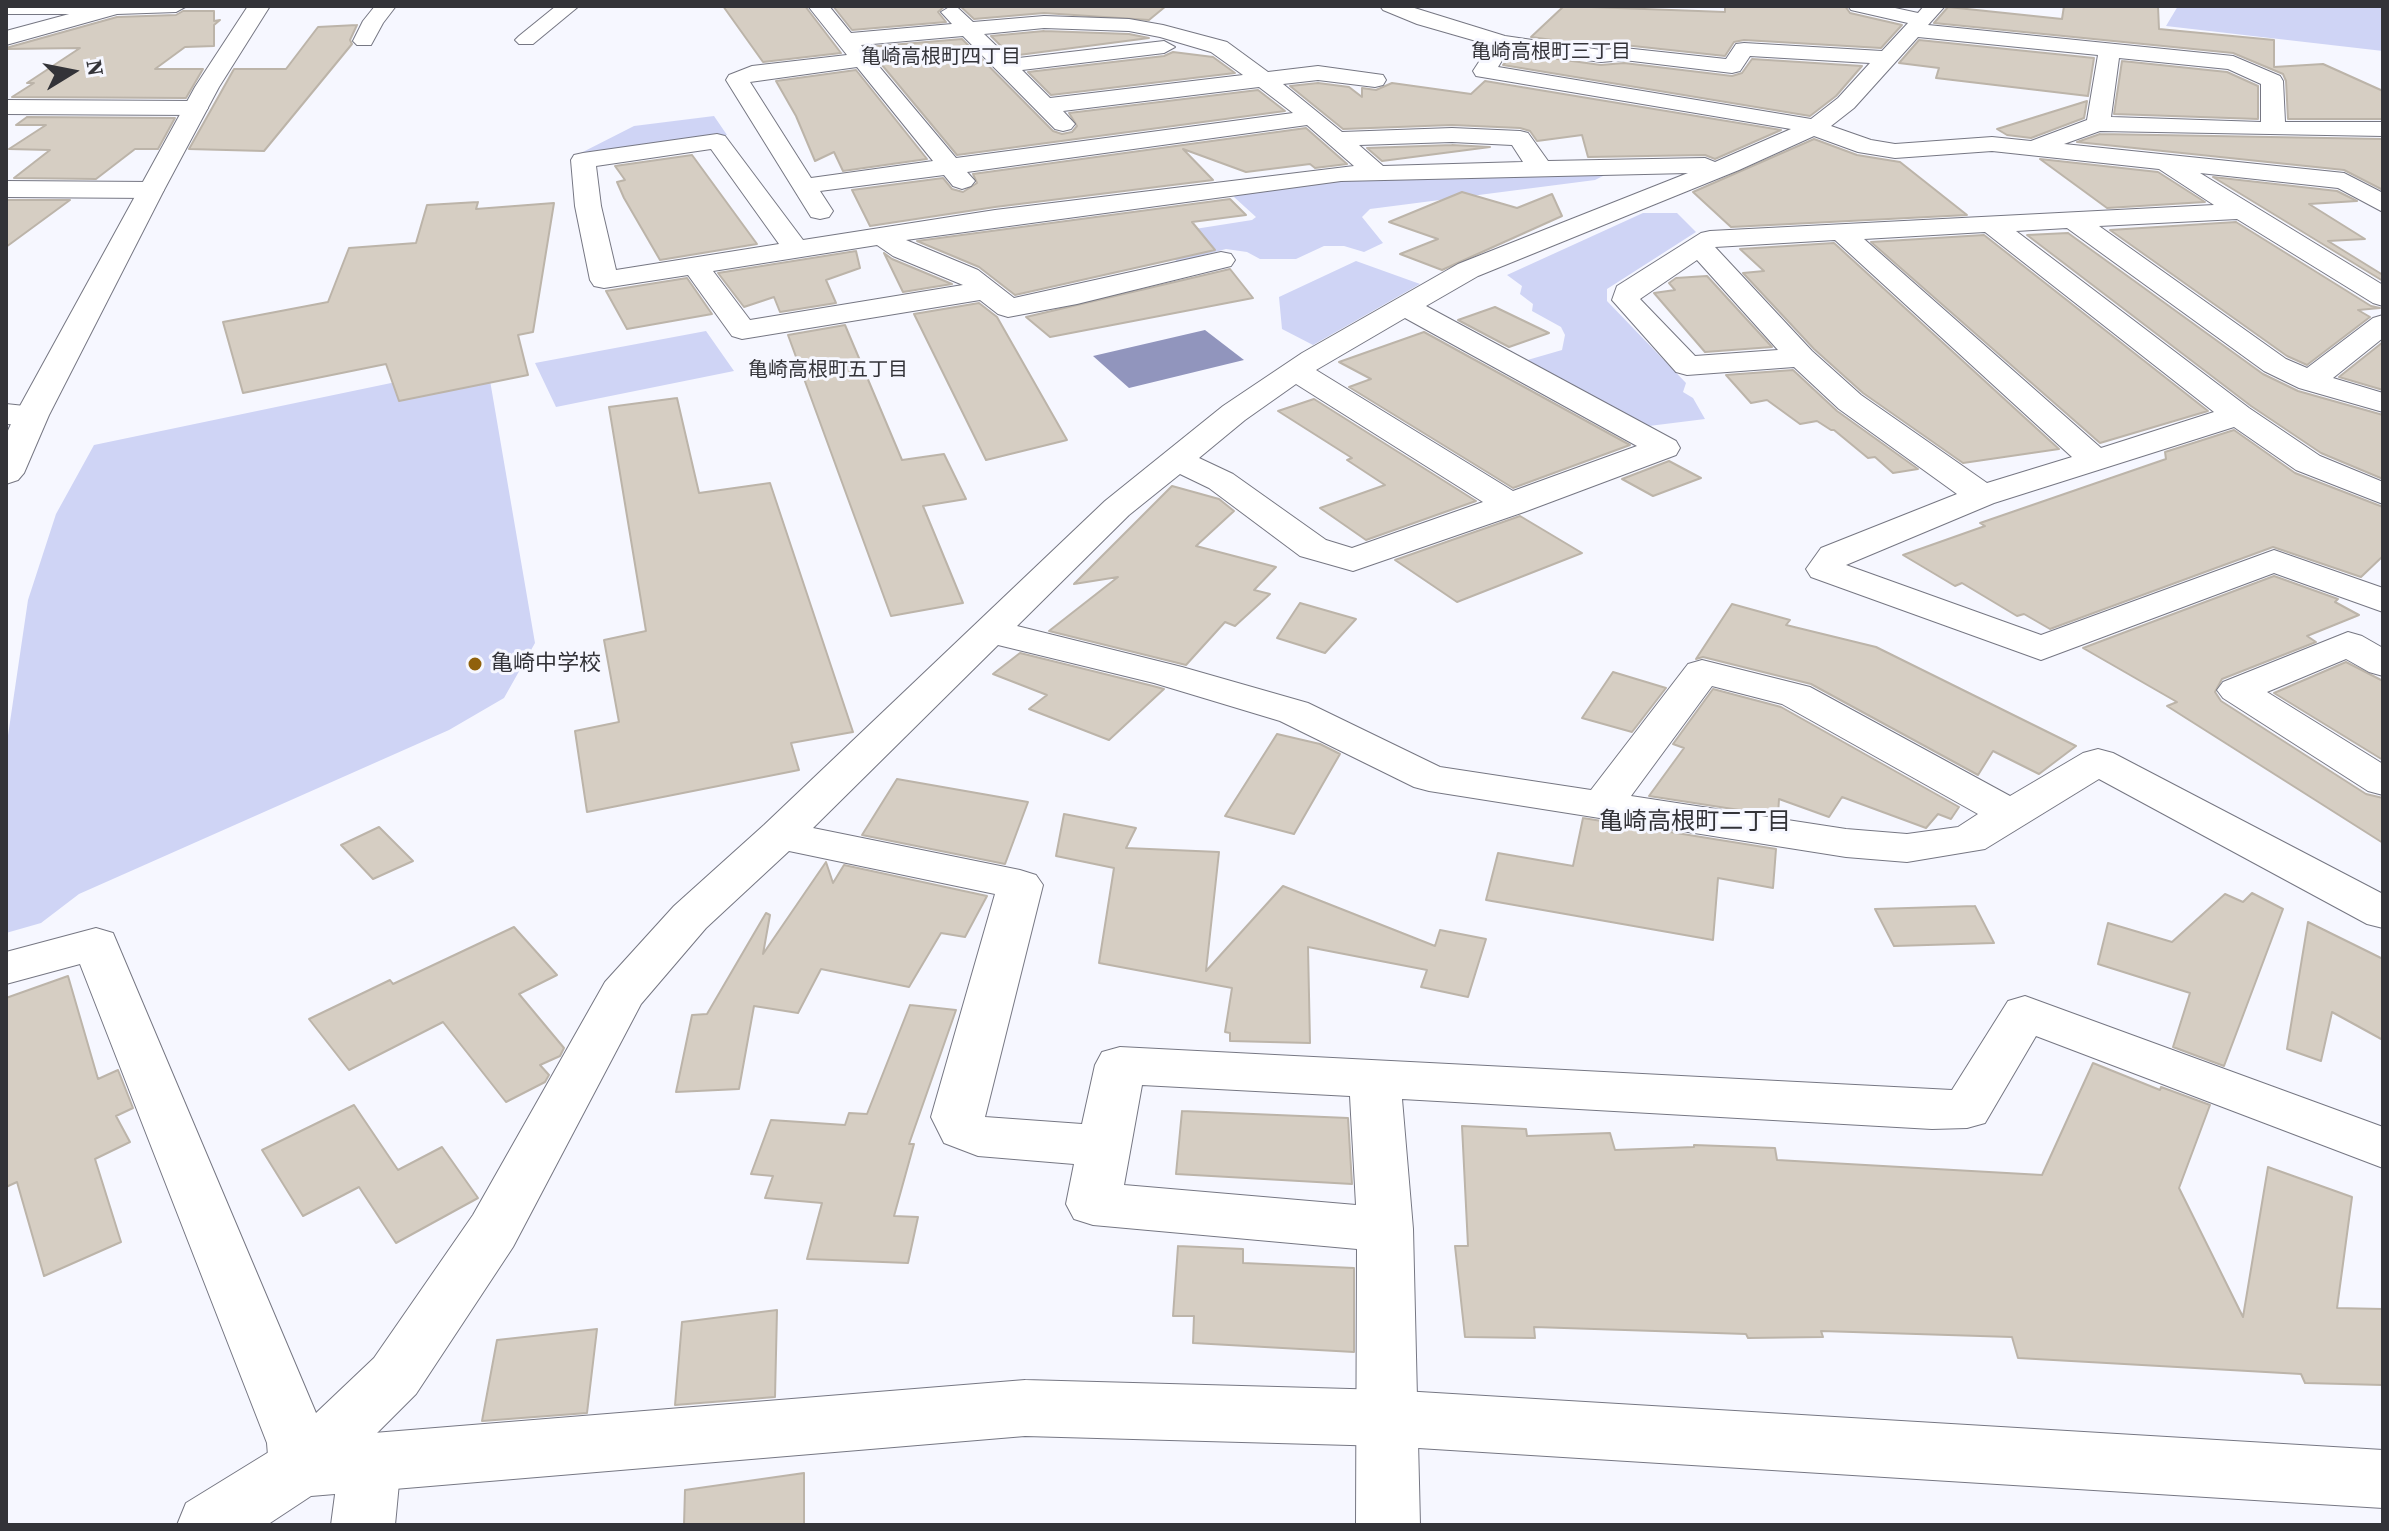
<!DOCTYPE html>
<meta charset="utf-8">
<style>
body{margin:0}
#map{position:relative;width:2389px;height:1531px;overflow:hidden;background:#f6f7ff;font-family:"Source Serif 4",serif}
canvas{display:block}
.frame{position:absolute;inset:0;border:8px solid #333338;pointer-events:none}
.north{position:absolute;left:32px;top:32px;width:80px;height:80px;-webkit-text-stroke:6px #f6f7ff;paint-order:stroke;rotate:80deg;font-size:22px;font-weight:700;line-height:32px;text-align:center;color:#333338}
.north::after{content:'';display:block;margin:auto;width:28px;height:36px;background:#333338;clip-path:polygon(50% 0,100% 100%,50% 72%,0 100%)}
</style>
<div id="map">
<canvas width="2389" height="1531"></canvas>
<div class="frame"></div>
<div class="north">N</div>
</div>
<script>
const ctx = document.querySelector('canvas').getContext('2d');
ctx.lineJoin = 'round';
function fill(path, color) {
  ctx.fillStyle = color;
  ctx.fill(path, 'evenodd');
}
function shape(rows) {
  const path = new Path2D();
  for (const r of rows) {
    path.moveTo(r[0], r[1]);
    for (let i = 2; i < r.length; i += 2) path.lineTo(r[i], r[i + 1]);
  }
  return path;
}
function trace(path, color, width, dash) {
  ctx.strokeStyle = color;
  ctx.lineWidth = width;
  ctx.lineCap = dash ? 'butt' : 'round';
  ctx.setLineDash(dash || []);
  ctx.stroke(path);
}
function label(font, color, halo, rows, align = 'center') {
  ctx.font = font + ' "Source Serif 4","Noto Sans JP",serif';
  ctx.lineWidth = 6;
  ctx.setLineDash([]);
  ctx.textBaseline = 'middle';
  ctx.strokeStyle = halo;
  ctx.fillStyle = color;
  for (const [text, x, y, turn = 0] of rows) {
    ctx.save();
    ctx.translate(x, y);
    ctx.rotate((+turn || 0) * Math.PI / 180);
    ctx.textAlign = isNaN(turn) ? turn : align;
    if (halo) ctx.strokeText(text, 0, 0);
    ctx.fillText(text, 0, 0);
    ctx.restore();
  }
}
fill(shape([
 [2178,6,2383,6,2383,51,2166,26],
 [714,116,727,135,573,157,634,126],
 [1607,174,1595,180,1370,209,1362,217,1383,243,1364,252,1344,246,1324,246,1296,259,1260,259,1247,252,1226,249,1178,262,1144,237,1252,220,1256,217,1234,197,1238,192,1345,180],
 [1643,213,1677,213,1696,232,1607,289,1607,301,1686,383,1683,392,1693,398,1705,419,1649,426,1524,361,1562,350,1565,335,1561,327,1532,311,1533,304,1520,294,1522,286,1507,275],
 [1356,261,1420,284,1313,345,1282,329,1279,297],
 [706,331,734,371,556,407,535,363],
 [487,363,535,643,504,698,449,730,79,894,41,923,6,933,6,749,28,600,56,514,94,445]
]), '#cfd4f5');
fill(shape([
 [1205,330,1244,360,1129,388,1093,356]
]), '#9195bd');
const building = shape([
 [723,6,805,6,841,53,763,62,723,6],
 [833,6,945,6,938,12,946,22,852,30,833,6],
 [960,6,1166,6,1149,20,1044,13,974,19,960,6],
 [1564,6,1725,12,1725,6,1845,6,1850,13,1902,25,1881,48,1744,40,1734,42,1725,56,1624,45,1601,47,1531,37,1564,6],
 [2064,6,2158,6,2159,29,2274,40,2274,67,2323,64,2383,91,2383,119,2288,119,2286,81,2283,74,2233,53,1934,23,1948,7,2062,19,2064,6],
 [183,11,214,11,214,21,220,20,214,25,214,46,185,47,155,69,203,69,186,98,12,97,34,83,27,83,80,48,6,49,6,48,117,17,176,15,183,11],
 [357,25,350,40,352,44,264,151,189,149,234,69,286,69,318,27,357,25],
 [1044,31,1129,34,1149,38,1011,56,991,36,1044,31],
 [962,39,1053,131,1062,134,1072,132,1077,126,1069,113,1258,90,1285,111,957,155,867,47,962,39],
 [1919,40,2094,58,2088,96,1936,78,1939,68,1899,63,1919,40],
 [1173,52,1213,57,1235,73,1051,95,1028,72,1164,56,1173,52],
 [1514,53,1601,65,1624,63,1732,76,1742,73,1752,59,1862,66,1836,96,1810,116,1503,65,1514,53],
 [2122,61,2227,72,2258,86,2258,119,2114,114,2122,61],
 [856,70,927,159,843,171,834,152,815,161,796,116,776,81,856,70],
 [1485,81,1781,130,1715,159,1705,155,1588,157,1582,135,1537,141,1530,131,1520,128,1452,125,1343,129,1290,86,1318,83,1349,87,1362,97,1362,88,1376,90,1392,83,1471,94,1485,81],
 [2087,101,2084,118,2031,138,2007,135,1997,129,2087,101],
 [27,117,175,118,158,149,135,149,96,179,14,178,50,150,9,149,46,125,16,125,27,117],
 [1306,128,1347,164,1315,168,1310,164,1246,172,1183,149,1213,180,995,207,870,226,852,190,943,178,952,189,963,192,977,183,973,174,1306,128],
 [2100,134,2383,139,2383,190,2344,170,2077,142,2100,134],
 [1814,139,1857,155,1900,162,1967,215,1731,227,1693,192,1814,139],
 [1452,145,1490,147,1382,161,1367,148,1452,145],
 [692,155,757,244,660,260,624,198,617,182,625,180,615,166,692,155],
 [2040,159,2158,172,2205,202,2107,208,2040,159],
 [2213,177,2337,191,2357,201,2309,204,2365,239,2328,241,2383,275,2383,281,2213,177],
 [1462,192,1517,208,1552,194,1562,216,1442,270,1400,254,1438,239,1389,222,1462,192],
 [1230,199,1246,215,1192,222,1215,250,1015,295,979,267,917,241,1230,199],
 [6,200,70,200,6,247,6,200],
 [478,202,476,209,554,203,533,332,518,335,528,375,399,401,386,364,243,393,223,322,328,302,349,248,416,243,427,205,478,202],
 [2236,222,2371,306,2380,308,2358,310,2370,317,2307,365,2287,356,2110,230,2236,222],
 [2068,233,2263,374,2298,391,2383,415,2383,479,2321,453,2251,406,2027,235,2068,233],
 [1984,235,2208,411,2100,443,1871,242,1984,235],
 [1834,243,2059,449,1963,463,1863,393,1814,349,1743,273,1764,271,1740,249,1834,243],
 [856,251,860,268,826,280,836,303,780,312,774,297,744,307,718,273,856,251],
 [884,253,892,259,952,284,903,292,884,253],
 [1230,269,1253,298,1050,337,1026,317,1230,269],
 [1707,276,1772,347,1705,352,1654,293,1675,290,1669,283,1676,278,1707,276],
 [687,278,712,314,627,329,606,291,687,278],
 [979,303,997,317,1067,440,986,460,914,314,979,303],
 [1495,307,1549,333,1509,347,1458,320,1495,307],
 [845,325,902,460,944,454,966,499,923,506,963,603,891,616,788,335,845,325],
 [1424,332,1630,445,1513,488,1349,387,1371,379,1339,362,1424,332],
 [2383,342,2383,390,2339,377,2383,342],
 [1793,370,1837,411,1918,469,1893,473,1875,457,1868,458,1834,430,1831,430,1817,421,1800,424,1767,400,1751,403,1726,375,1793,370],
 [677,398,699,493,770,483,853,732,791,743,799,770,587,812,575,731,619,722,604,640,646,631,609,407,677,398],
 [1314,399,1476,501,1366,540,1320,508,1385,485,1347,460,1352,458,1278,411,1314,399],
 [2234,430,2295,473,2383,507,2383,556,2361,577,2273,547,2050,629,2024,614,2017,616,1962,583,1955,586,1903,555,1985,526,1980,523,2166,459,2165,452,2234,430],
 [1669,461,1701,478,1653,496,1622,479,1669,461],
 [1172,486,1219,499,1234,511,1196,546,1276,567,1254,590,1270,594,1235,626,1225,622,1186,665,1049,631,1118,577,1074,584,1172,486],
 [1520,516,1582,553,1457,602,1395,560,1520,516],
 [2274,576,2338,599,2335,602,2359,615,2307,636,2316,642,2222,679,2215,692,2221,701,2366,794,2383,798,2383,843,2167,706,2177,702,2083,648,2274,576],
 [1300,603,1356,619,1325,653,1277,638,1300,603],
 [1732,604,1790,620,1786,625,1876,647,2076,746,2039,774,1993,751,1978,775,1811,684,1703,657,1696,659,1732,604],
 [1020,653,1153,686,1164,689,1109,740,1029,709,1047,695,993,674,1020,653],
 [2346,662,2383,681,2383,760,2274,693,2346,662],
 [1613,672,1666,688,1632,732,1582,718,1613,672],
 [1713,689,1781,707,1959,807,1951,819,1938,814,1926,828,1842,797,1829,817,1779,799,1778,816,1649,796,1684,748,1673,744,1713,689],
 [1277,734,1320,744,1340,754,1294,834,1225,816,1277,734],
 [897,779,1028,802,1005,864,862,835,897,779],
 [1064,814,1136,828,1126,848,1219,852,1206,971,1283,886,1435,946,1440,930,1486,939,1468,997,1421,987,1427,970,1308,947,1310,1043,1230,1041,1230,1033,1225,1032,1232,988,1099,963,1114,868,1056,856,1064,814],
 [1583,818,1776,849,1773,888,1718,878,1713,940,1486,900,1498,853,1573,866,1583,818],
 [379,827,413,861,373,879,341,845,379,827],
 [826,862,833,883,844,865,987,896,965,937,941,933,909,987,821,969,798,1013,754,1006,739,1089,676,1092,692,1015,707,1014,766,913,770,915,763,954,826,862],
 [2252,893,2283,909,2224,1066,2173,1047,2190,993,2098,964,2108,923,2172,942,2225,894,2243,902,2252,893],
 [1975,906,1994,943,1894,946,1875,909,1975,906],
 [2308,922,2383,959,2383,1040,2332,1012,2321,1061,2287,1049,2308,922],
 [514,927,557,975,519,994,564,1048,560,1056,540,1065,549,1075,545,1082,506,1102,443,1022,349,1070,309,1019,390,980,393,984,514,927],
 [68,976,98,1079,118,1070,133,1108,116,1116,130,1142,95,1159,121,1242,44,1276,17,1182,6,1187,6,998,68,976],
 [910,1005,956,1010,909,1144,914,1144,894,1216,918,1217,908,1263,807,1259,822,1203,765,1198,773,1176,751,1174,771,1120,845,1125,849,1113,867,1114,910,1005],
 [2093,1063,2160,1090,2161,1087,2210,1105,2179,1188,2243,1317,2268,1167,2352,1197,2337,1308,2383,1309,2383,1385,2305,1383,2301,1374,2018,1358,2012,1337,1821,1331,1823,1337,1748,1338,1746,1334,1534,1327,1535,1338,1465,1337,1455,1246,1468,1246,1462,1126,1526,1129,1527,1136,1610,1133,1615,1150,1694,1147,1694,1145,1775,1148,1777,1160,2042,1175,2093,1063],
 [354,1105,398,1170,442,1147,478,1198,396,1243,359,1187,303,1216,262,1150,354,1105],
 [1182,1111,1348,1118,1352,1184,1176,1174,1182,1111],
 [1178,1246,1243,1249,1243,1263,1354,1268,1354,1352,1193,1343,1194,1316,1173,1316,1178,1246],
 [777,1310,775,1397,675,1405,682,1322,777,1310],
 [597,1329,587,1413,482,1421,497,1340,597,1329],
 [804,1473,804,1525,684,1525,685,1490,804,1473]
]);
fill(building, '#d6cec3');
trace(building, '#bcb4a9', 2);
const street = shape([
 [6,6,125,6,126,8,116,14,6,14,6,6],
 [375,6,396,6,383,23,371,45,357,45,353,41,363,21,375,6],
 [556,6,579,6,533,44,519,44,515,40,519,36,556,6],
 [808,6,829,6,851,33,952,24,941,12,951,6,958,8,973,22,1044,16,1129,19,1163,25,1227,42,1268,72,1318,66,1383,75,1386,80,1383,85,1375,87,1318,80,1283,84,1342,132,1452,128,1520,131,1528,133,1548,161,1705,158,1715,162,1791,129,1476,76,1473,71,1490,45,1417,24,1383,10,1380,6,1408,6,1505,36,1601,50,1624,48,1726,59,1736,44,1744,43,1882,51,1908,23,1851,10,1848,6,1886,6,1918,13,1924,6,1945,6,1928,25,2233,56,2280,76,2283,81,2285,122,2383,122,2383,136,2100,131,2064,144,2344,173,2383,193,2383,212,2338,188,2200,173,2383,285,2383,306,2373,303,2237,219,2099,226,2286,359,2307,368,2373,318,2383,315,2383,338,2333,378,2383,393,2383,412,2299,388,2264,371,2067,228,2016,231,2249,408,2320,456,2383,482,2383,504,2296,470,2234,427,1994,503,1846,565,2041,635,2274,550,2383,588,2383,612,2274,573,2041,660,1811,577,1806,569,1821,548,1957,494,1839,409,1794,367,1687,375,1676,372,1612,300,1617,286,1701,233,1710,231,2214,205,2159,169,1992,151,1895,158,1858,152,1814,136,1739,170,1478,276,1426,306,1676,441,1680,448,1676,455,1524,512,1353,571,1300,556,1209,488,1180,474,1129,515,1017,626,1182,667,1308,703,1440,767,1591,790,1688,664,1702,660,1810,687,2010,796,2083,753,2098,749,2113,753,2383,894,2383,928,2367,924,2099,779,1985,849,1907,862,1846,857,1429,791,1414,787,1280,721,1154,683,998,645,813,828,1020,870,1036,875,1043,885,985,1117,1082,1124,1095,1065,1102,1052,1120,1047,1952,1090,2008,1001,2025,996,2383,1127,2383,1168,2036,1036,1985,1123,1967,1128,1932,1129,1402,1099,1413,1229,1420,1525,1356,1525,1357,1249,1093,1225,1074,1219,1066,1204,1074,1164,978,1156,944,1143,931,1117,995,894,789,851,706,928,641,1004,513,1247,416,1394,374,1436,392,1442,401,1462,395,1525,331,1525,338,1472,322,1488,300,1496,278,1488,269,1468,267,1443,80,964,6,984,6,952,96,928,113,933,316,1413,374,1358,473,1215,605,982,674,906,764,825,1105,501,1223,406,1302,353,1458,264,1688,173,1341,181,906,240,978,270,1014,298,1221,252,1231,254,1235,260,1231,266,1077,304,1008,317,998,314,980,300,742,339,732,336,688,275,604,288,594,286,590,280,575,206,571,160,574,155,583,153,717,134,725,136,803,240,995,210,1354,166,1307,125,967,172,975,181,971,186,962,189,953,186,944,175,820,191,833,211,829,217,820,219,811,217,726,80,729,75,752,66,847,55,808,6],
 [1044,28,1129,31,1160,37,1211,52,1243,75,1050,98,1022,70,1164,53,1175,47,1164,41,1010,59,984,34,1044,28],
 [963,36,1055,129,1063,131,1071,129,1075,124,1063,111,1259,87,1293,113,956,158,861,45,963,36],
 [1918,37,2098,55,2087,120,2031,141,1992,137,1895,144,1871,140,1831,126,1854,108,1918,37],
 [1509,49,1601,62,1624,60,1732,73,1740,71,1750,56,1870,63,1838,98,1811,119,1498,67,1509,49],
 [2119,58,2228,69,2261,84,2261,122,2111,117,2119,58],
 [857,67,933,161,811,178,750,82,857,67],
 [1452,142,1512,145,1523,162,1383,166,1359,145,1452,142],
 [711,149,779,244,616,270,601,206,596,166,711,149],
 [1985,232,2214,412,2101,448,1864,239,1985,232],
 [1835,240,2072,457,1987,483,1861,395,1812,351,1715,247,1835,240],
 [877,245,893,256,963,285,750,320,713,271,877,245],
 [1697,260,1778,350,1695,356,1640,299,1697,260],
 [1405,318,1637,446,1513,491,1316,370,1405,318],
 [1296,384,1483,502,1352,548,1326,540,1233,474,1199,458,1245,420,1296,384],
 [1712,686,1782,704,1978,814,1958,827,1907,834,1846,829,1631,796,1712,686],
 [1142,1085,1350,1096,1356,1205,1124,1185,1142,1085],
 [6,100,196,101,204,103,208,108,204,113,196,115,6,114,6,100],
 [6,181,151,182,160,185,164,190,160,195,151,198,6,197,6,181],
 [6,404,43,408,48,415,43,422,32,425,6,424,6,404],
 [2348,632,2362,636,2383,648,2383,676,2369,672,2346,659,2267,692,2383,764,2383,795,2368,791,2223,698,2217,690,2223,682,2348,632]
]);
const secondary = shape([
 [99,6,187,6,176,12,117,14,6,45,6,31,99,6],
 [248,6,270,6,219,87,164,190,49,415,24,473,18,480,6,484,6,435,15,415,195,87,248,6],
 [1025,1380,1386,1390,2383,1450,2383,1508,1386,1446,1025,1436,311,1496,267,1525,177,1525,186,1503,277,1447,300,1439,1025,1380]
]);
trace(street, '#767783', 2);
trace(secondary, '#767783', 2);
fill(street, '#fff');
fill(secondary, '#fff');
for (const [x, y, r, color] of [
 [475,664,8,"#90610c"]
]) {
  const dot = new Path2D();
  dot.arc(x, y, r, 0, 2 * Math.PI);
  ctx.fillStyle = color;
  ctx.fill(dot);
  trace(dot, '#f6f7ff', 3);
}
label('20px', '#333338', '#f6f7ff', [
 ["亀崎高根町三丁目",1551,53],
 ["亀崎高根町四丁目",941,58],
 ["亀崎高根町五丁目",828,371]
]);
label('22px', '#333338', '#f6f7ff', [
 ["亀崎中学校",491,664]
], 'left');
label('24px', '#333338', '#f6f7ff', [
 ["亀崎高根町二丁目",1695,823]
]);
</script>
